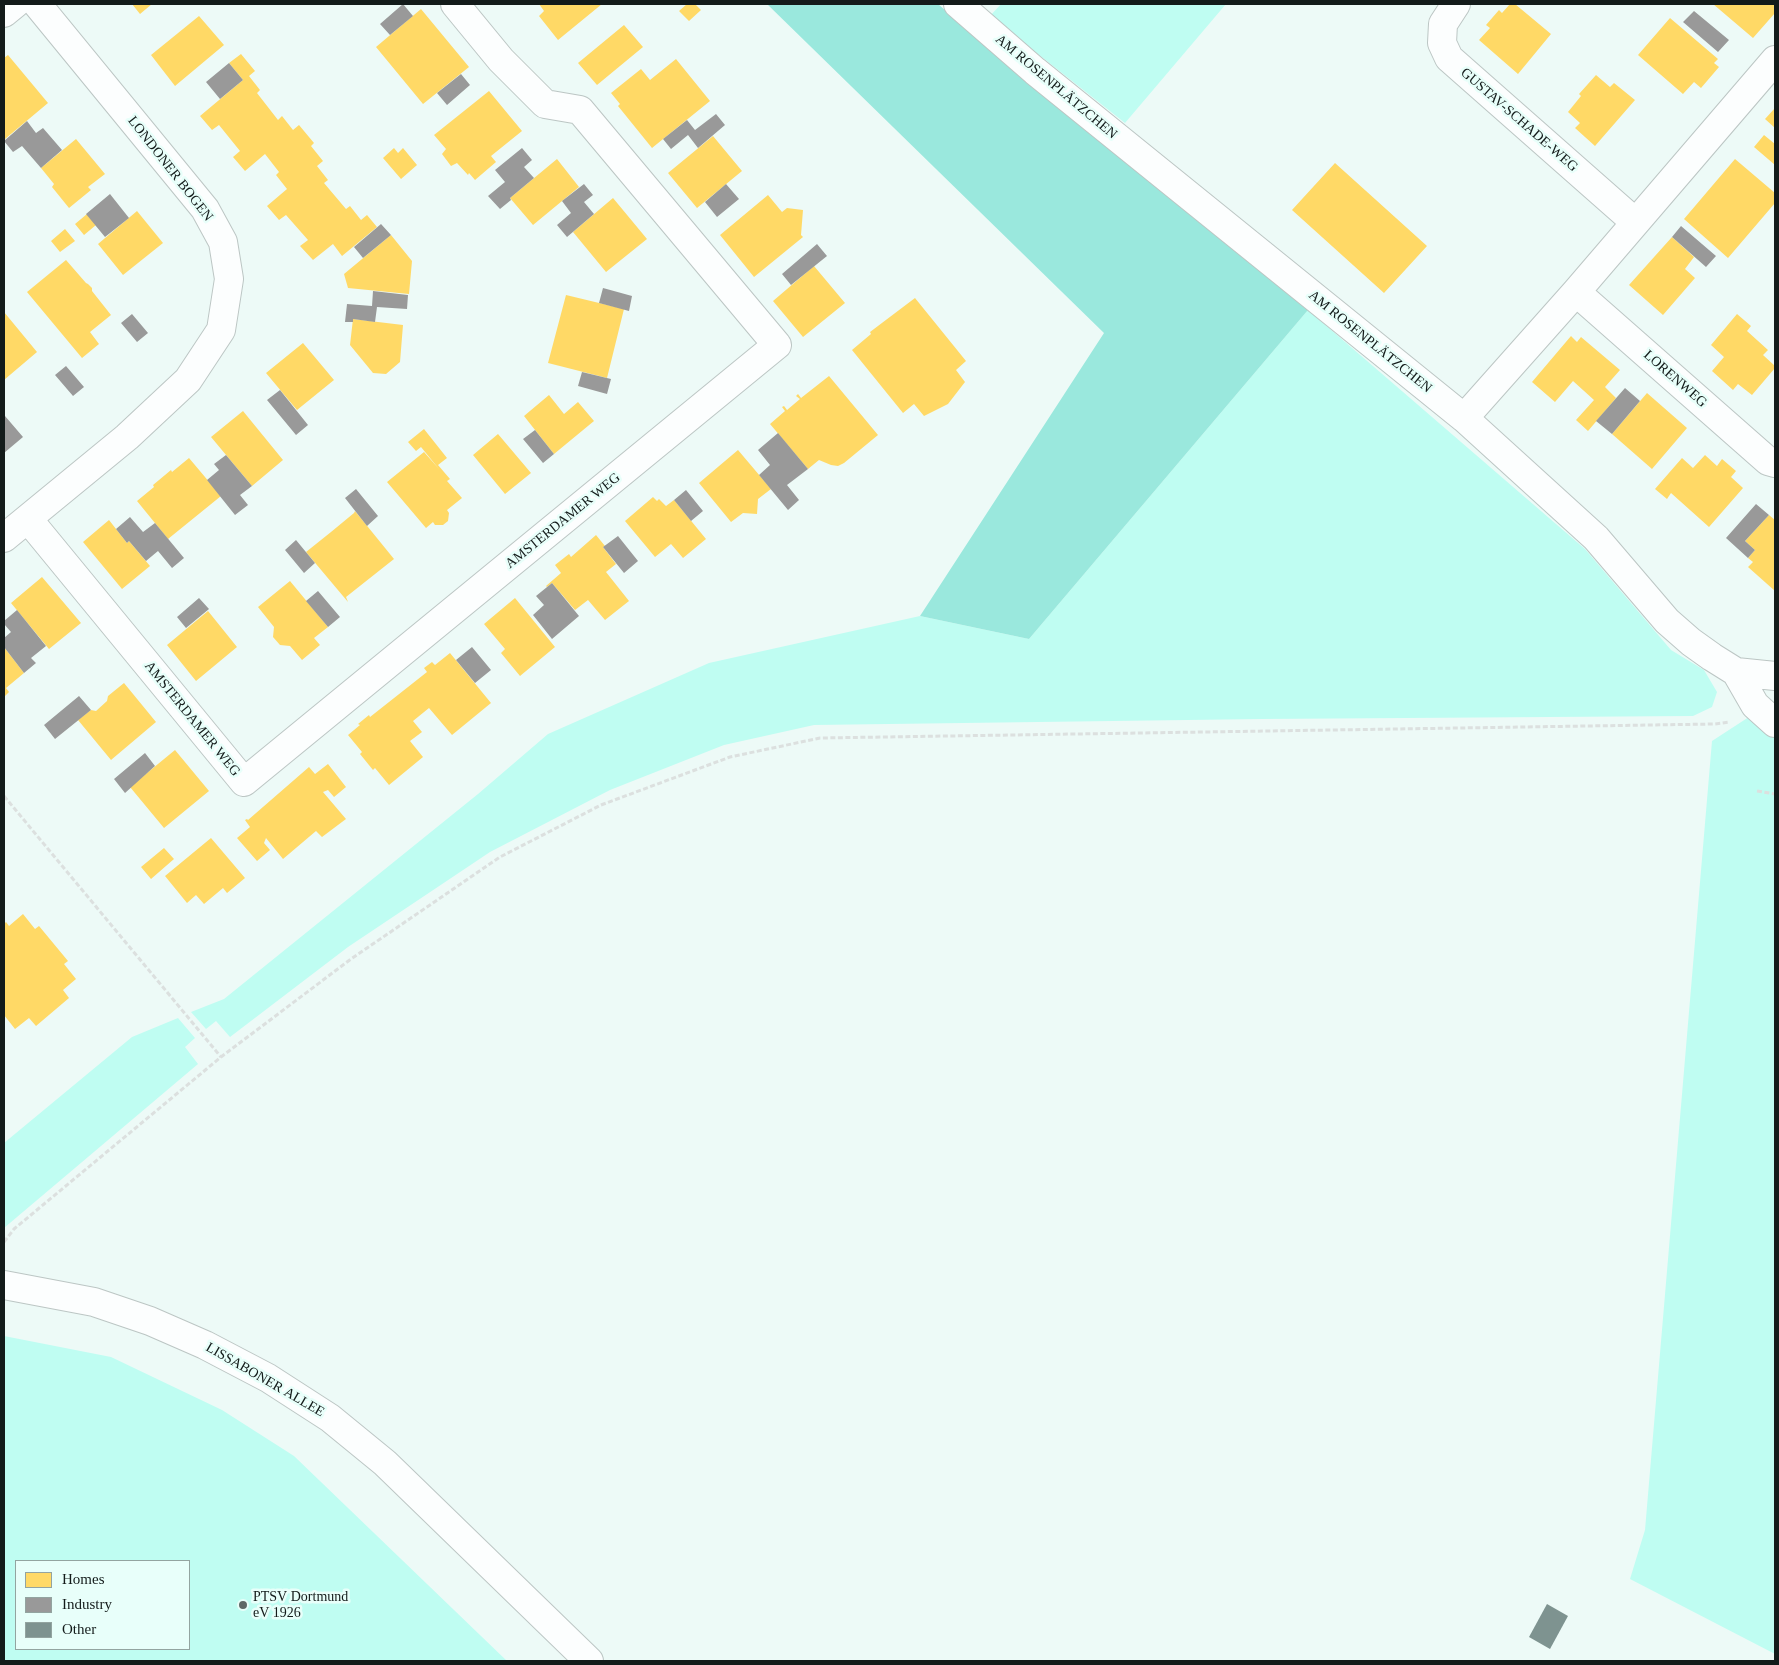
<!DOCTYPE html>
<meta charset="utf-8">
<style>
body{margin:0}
#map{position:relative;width:1779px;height:1665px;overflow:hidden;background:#edfaf7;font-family:"Times New Roman",serif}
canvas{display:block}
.frame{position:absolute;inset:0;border:5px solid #131b1a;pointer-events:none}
.legend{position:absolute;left:15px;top:1560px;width:175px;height:90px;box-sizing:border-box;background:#e8fffa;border:1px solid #93a4a0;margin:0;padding:6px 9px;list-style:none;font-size:15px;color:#131b1a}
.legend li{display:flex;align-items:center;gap:10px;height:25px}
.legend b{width:25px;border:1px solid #93a4a0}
</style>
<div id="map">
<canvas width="1779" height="1665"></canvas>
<div class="frame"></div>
<ul class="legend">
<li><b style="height:14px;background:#ffd966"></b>Homes</li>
<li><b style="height:14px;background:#999"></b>Industry</li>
<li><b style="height:14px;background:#7e9390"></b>Other</li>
</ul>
</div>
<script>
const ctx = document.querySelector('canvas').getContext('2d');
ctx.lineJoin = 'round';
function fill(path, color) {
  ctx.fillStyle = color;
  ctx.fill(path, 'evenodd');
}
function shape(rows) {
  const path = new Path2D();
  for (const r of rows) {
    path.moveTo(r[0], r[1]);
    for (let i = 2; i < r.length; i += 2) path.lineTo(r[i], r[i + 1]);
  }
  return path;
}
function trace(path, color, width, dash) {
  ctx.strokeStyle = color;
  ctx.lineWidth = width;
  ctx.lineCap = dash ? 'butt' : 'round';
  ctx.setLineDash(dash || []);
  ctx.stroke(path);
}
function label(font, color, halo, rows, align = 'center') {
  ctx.font = font + ' "Times New Roman",serif';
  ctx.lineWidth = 5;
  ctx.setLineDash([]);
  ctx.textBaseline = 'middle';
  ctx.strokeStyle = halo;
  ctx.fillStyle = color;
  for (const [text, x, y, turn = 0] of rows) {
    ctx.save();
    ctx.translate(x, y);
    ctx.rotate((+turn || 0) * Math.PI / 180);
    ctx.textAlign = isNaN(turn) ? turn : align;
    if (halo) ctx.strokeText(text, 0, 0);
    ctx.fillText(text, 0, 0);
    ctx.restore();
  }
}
fill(shape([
 [1001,4,1226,4,1125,123,990,16],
 [1308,310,1585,549,1671,650,1704,670,1717,692,1712,707,1693,716,1262,719,814,725,724,745,610,790,490,852,348,947,230,1037,216,1021,206,1029,191,1012,224,999,478,794,548,734,709,663,920,616,1029,639],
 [1755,713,1775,730,1775,1654,1630,1579,1645,1530,1712,741],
 [178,1018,195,1038,185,1047,198,1064,4,1228,4,1143,132,1037],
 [4,1336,111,1357,222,1410,294,1456,507,1661,4,1661],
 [16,1561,189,1561,189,1649,16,1649]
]), '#bffdf2');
fill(shape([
 [767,4,938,4,1021,76,1308,310,1029,639,920,616,1104,333]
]), '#9ae8dd');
fill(shape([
 [132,4,152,4,140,14],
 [539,4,602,4,558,40,539,16,544,11],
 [687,4,695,4,701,10,689,21,679,11],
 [1510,4,1515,4,1551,34,1518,74,1479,40,1490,28,1486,25,1499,10,1502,13],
 [1713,4,1775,4,1775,13,1753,38],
 [421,9,469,67,423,104,376,47],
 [199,16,224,45,175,86,151,55],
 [1670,18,1718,59,1714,63,1719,67,1701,88,1694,82,1683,94,1638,55],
 [624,25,643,47,597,85,578,63],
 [241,54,255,71,249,76,260,90,257,93,278,120,282,116,293,130,299,125,314,143,311,146,323,161,317,166,328,180,324,183,346,209,350,206,361,220,367,215,377,227,342,256,333,244,313,260,300,246,308,240,286,215,279,220,267,206,287,189,276,175,279,172,265,154,245,171,233,157,240,151,219,125,212,130,200,116,243,80,229,63],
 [8,55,48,103,5,139,4,138,4,58],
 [676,59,710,101,652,148,618,106,620,104,611,93,641,69,650,80],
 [1596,75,1610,87,1614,83,1635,100,1595,146,1575,128,1580,123,1568,112,1581,96,1579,94],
 [489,91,522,131,491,156,496,162,475,180,469,173,468,175,457,163,451,166,442,154,446,149,434,135],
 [1775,108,1775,128,1765,119],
 [1764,135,1775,144,1775,165,1754,147],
 [713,136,742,171,697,208,668,173],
 [76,139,105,174,88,187,91,190,69,208,52,187,54,184,41,168],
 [394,148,398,153,403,148,417,165,401,179,383,158],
 [557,159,579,187,533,225,510,198],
 [1735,159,1775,193,1775,203,1728,258,1684,219],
 [1335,163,1427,246,1384,293,1292,210],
 [768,195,782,212,787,208,803,210,801,235,803,237,754,277,720,235],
 [613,198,647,239,606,272,573,232],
 [137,211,163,243,123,275,98,244],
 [87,214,96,225,84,235,75,224],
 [65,229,75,241,60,252,51,241],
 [391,235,412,261,409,294,348,288,344,274],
 [1672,237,1694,257,1685,269,1695,278,1663,315,1629,285],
 [66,260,86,283,88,284,92,288,92,291,111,315,90,332,99,344,82,358,27,292],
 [814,266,845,303,803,337,773,301],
 [566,295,624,309,607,378,548,363],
 [915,298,966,361,956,370,965,382,948,404,924,416,914,404,903,413,852,350,871,334,870,332],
 [4,312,37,352,4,380],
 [1737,314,1751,326,1747,331,1768,350,1763,355,1775,366,1775,368,1752,395,1738,384,1733,390,1712,371,1724,357,1711,345],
 [353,319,403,325,400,362,386,374,373,373,350,345],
 [1571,336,1577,342,1581,337,1620,370,1605,387,1616,398,1588,431,1576,420,1594,400,1573,381,1555,402,1532,382],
 [303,343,334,380,297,410,266,373],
 [829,376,878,435,844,463,838,466,831,465,819,460,808,469,770,424,785,411,782,407,784,406,787,410,800,399,796,396,798,394,801,398],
 [1647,393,1687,428,1652,469,1612,434],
 [549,395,564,414,578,402,594,421,554,454,524,416],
 [243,411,283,460,252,486,211,437],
 [424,429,447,458,438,465,450,479,447,481,462,498,447,510,449,513,448,521,443,525,435,525,433,522,426,528,387,482,424,452,439,469,421,447,416,451,408,442],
 [498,434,531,473,505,494,473,455],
 [738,450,771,489,758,499,757,514,743,513,731,522,699,483],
 [1705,455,1717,466,1722,459,1736,471,1731,477,1743,488,1709,527,1671,493,1667,499,1655,489,1682,458,1693,468],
 [189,458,221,496,168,539,137,501,154,487,153,485,171,470,172,472],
 [653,497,657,501,659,499,666,506,674,500,706,539,683,558,671,544,655,557,625,521],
 [355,511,394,559,346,597,348,602,306,552,331,532,354,513],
 [1769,515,1775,520,1775,591,1748,567,1753,562,1748,558,1755,550,1745,541],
 [109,520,127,543,129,541,150,566,122,589,83,542],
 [596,535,605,546,603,547,616,564,606,572,629,601,605,620,588,600,575,610,552,583,547,587,546,586,561,573,555,565,569,554,571,557],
 [42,577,81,623,49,649,11,603],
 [290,581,328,627,314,638,320,645,302,660,290,646,280,645,273,637,274,627,258,607],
 [515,598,555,647,520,676,501,653,505,649,484,624],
 [208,611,237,647,196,681,167,645],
 [4,647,24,673,6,688,9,692,4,697],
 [450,653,491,703,452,735,429,708,413,721,422,732,410,741,423,757,389,785,375,768,373,770,360,754,362,752,348,735,360,725,358,724,369,715,370,717,427,672,424,668,432,662,435,665],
 [124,683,156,722,111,760,78,720,91,710,96,711,107,701,108,696],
 [175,750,209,791,164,828,130,787],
 [328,764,346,787,334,797,328,790,323,792,346,819,322,837,316,831,283,859,266,838,264,843,270,850,257,861,237,838,250,827,245,820,247,819,248,820,309,767,315,774],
 [211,838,245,878,227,893,223,888,204,904,196,895,187,903,165,876],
 [164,848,174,859,151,879,141,867],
 [23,914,35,929,39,926,68,961,64,964,76,979,63,990,69,998,36,1026,29,1018,15,1029,4,1015,4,924,6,922,9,926]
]), '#ffd966');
fill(shape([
 [403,4,413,16,390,35,380,24],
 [1694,11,1729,40,1718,52,1683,22],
 [229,63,243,80,220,99,206,82],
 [461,74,470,85,447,105,437,93],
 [716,114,725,125,698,148,688,135,671,149,663,139,687,120,695,130],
 [27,121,36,133,43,128,62,150,41,168,22,146,13,152,4,141],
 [522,148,532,160,524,167,534,178,510,198,511,200,500,209,488,196,505,182,495,170],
 [584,184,593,195,584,202,594,214,567,237,557,225,571,213,562,201],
 [726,184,739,199,717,217,705,202],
 [110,194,129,218,105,237,86,214],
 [381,224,391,235,363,258,354,247],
 [1681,226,1716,256,1706,267,1672,237],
 [817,244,827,256,791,285,782,274],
 [603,288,632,296,629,311,599,303],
 [373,291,408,295,407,309,377,307,375,322,353,319,353,322,345,322,347,304,372,306],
 [132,314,148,333,137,342,121,323],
 [66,366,84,387,73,396,55,375],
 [582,372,611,379,607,394,578,386],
 [1625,388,1640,401,1612,434,1596,421],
 [280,390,308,425,296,435,267,400],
 [5,416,23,437,4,453,4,417],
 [535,430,554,454,543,463,523,439],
 [778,433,808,469,787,485,799,500,788,510,759,475,770,465,758,450],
 [226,455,252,486,240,495,248,505,235,515,207,480,219,470,214,464],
 [356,489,378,516,367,526,345,498],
 [686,490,703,511,691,521,674,500],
 [1756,504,1769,515,1745,541,1755,550,1748,558,1726,538],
 [130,517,143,532,155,523,184,558,172,568,158,551,146,561,129,541,127,543,116,529],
 [618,536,638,561,624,573,603,547],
 [296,540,315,563,304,573,285,550],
 [552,583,579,616,552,639,533,615,544,605,536,596],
 [318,591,340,617,328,627,306,601],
 [199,598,209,609,186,628,177,617],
 [17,610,46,646,31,658,36,663,24,673,4,647,4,638,11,632,4,624,4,621],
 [472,647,491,670,475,683,456,660],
 [79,696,91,710,55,739,44,725],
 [145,753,155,766,125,793,114,779]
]), '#999');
fill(shape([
 [1547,1604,1568,1616,1550,1649,1529,1637]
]), '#7e9390');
const minor = shape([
 [958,4,1035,71,1464,418,1596,538,1667,621,1691,642,1712,657,1736,672,1775,676],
 [1456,4,1443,24,1442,43,1449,58,1635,222],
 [4,13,15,4],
 [1576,292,1768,461,1775,463],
 [1464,418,1576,292,1775,60],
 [28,519,244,782,777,345,580,110,545,104,501,60,455,4],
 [4,538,127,437,188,380,221,330,229,279,223,242,205,209,37,4],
 [1736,672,1755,705,1775,723],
 [4,1285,94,1302,150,1321,205,1345,268,1378,330,1418,385,1463,589,1661]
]);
trace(minor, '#bcc6c4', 30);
trace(shape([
 [1757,791,1775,794],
 [4,796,221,1057],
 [4,1242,14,1229,221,1057,351,959,500,857,601,805,730,757,820,738,1715,724,1730,722]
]), '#dce0df', 3, [5, 2.5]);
trace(minor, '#fcfefe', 28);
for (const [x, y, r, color] of [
 [243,1605,5,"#5f6967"]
]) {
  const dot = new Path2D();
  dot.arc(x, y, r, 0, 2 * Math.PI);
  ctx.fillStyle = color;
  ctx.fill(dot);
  trace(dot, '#e8fffa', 2);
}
label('14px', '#131b1a', '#e8fffa', [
 ["AM ROSENPLÄTZCHEN",1056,87,40],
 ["GUSTAV-SCHADE-WEG",1519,120,41],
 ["LONDONER BOGEN",170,169,52],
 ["AM ROSENPLÄTZCHEN",1370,342,39],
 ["LORENWEG",1675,379,41],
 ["AMSTERDAMER WEG",563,521,-39],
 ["AMSTERDAMER WEG",192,719,51],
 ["LISSABONER ALLEE",265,1380,30]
]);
label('14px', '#131b1a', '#e8fffa', [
 ["PTSV Dortmund",253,1597],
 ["eV 1926",253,1613]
], 'left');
</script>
